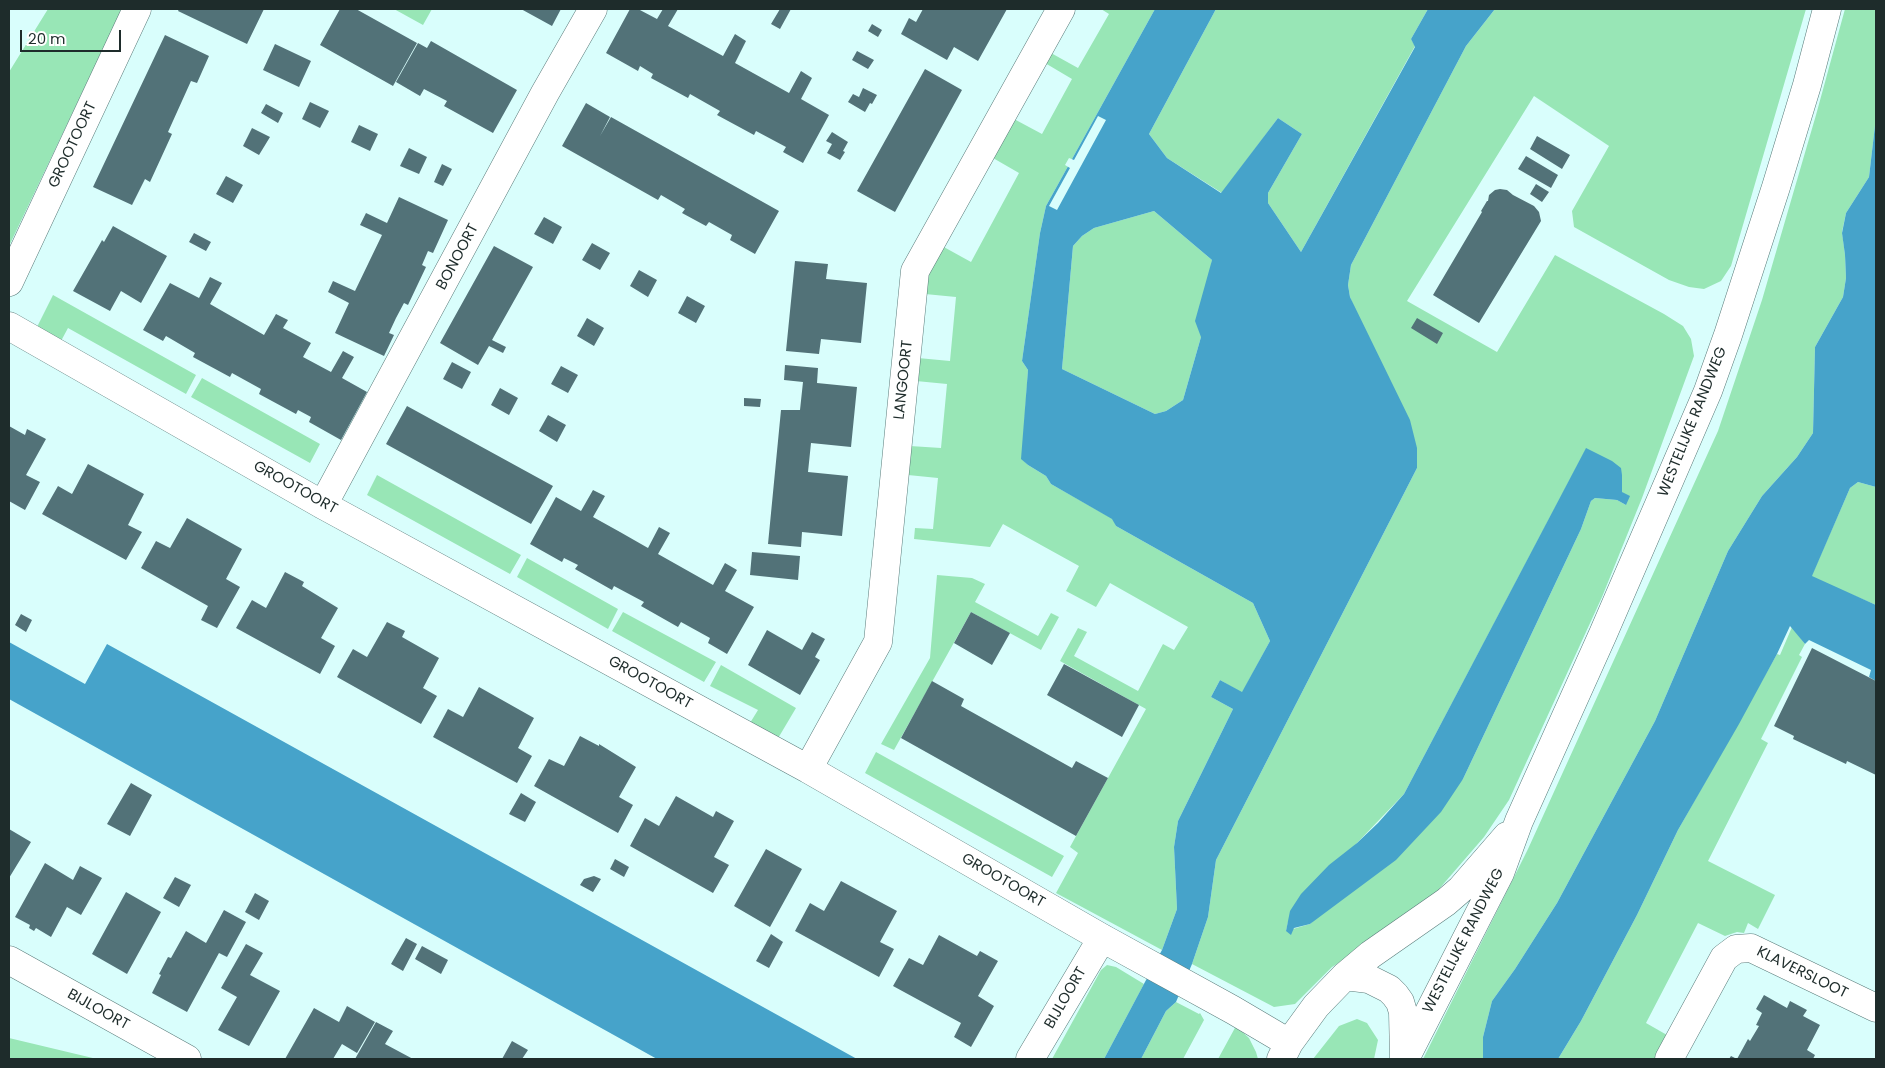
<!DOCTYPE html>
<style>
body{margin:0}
#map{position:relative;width:1885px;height:1068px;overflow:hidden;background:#d9fefc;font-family:Poppins,sans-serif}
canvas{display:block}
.frame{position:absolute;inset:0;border:10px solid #1e2c2b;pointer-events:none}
.scale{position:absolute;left:20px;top:30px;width:101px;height:22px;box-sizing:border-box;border:2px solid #1e2c2b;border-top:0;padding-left:6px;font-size:15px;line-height:18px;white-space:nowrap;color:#1e2c2b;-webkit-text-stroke:4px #fff;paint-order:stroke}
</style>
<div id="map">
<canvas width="1885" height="1068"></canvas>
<div class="frame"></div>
<div class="scale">20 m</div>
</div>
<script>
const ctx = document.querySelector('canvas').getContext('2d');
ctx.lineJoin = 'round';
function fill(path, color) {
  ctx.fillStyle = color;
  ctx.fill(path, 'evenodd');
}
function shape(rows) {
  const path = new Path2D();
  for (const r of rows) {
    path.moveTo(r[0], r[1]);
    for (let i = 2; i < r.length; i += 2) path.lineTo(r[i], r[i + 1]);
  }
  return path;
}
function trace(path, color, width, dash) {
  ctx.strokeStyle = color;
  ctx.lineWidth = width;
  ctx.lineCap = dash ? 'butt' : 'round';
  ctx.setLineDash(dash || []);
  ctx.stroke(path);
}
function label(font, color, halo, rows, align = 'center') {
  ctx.font = font + ' Poppins,sans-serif';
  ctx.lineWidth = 5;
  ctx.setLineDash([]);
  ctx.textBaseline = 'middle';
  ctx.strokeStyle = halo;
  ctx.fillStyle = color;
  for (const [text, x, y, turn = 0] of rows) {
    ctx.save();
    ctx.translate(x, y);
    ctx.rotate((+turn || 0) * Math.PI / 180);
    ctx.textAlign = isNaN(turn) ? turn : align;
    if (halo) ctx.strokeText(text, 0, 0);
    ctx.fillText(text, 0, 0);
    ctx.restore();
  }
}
fill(shape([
 [48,9,122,9,9,246,9,72],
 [394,9,432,9,423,25],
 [1101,9,1155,9,1046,206,1040,233,1022,361,1028,370,1022,459,1028,465,1046,476,1051,484,1113,519,1116,526,1253,603,1270,641,1242,693,1220,680,1211,697,1233,709,1178,821,1174,847,1177,909,1162,950,1056,893,1078,853,1070,847,1146,709,1060,661,1078,628,1087,632,1074,656,1138,691,1163,644,1174,650,1188,627,1110,583,1096,607,1066,591,1079,566,1003,524,990,547,914,539,915,528,933,529,938,478,908,475,910,446,941,448,947,384,916,381,918,358,950,361,956,297,925,294,927,276,942,246,971,262,1019,173,993,158,1014,119,1042,134,1072,79,1045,63,1051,53,1078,68,1109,14],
 [1216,9,1428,9,1411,39,1415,46,1301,252,1268,203,1268,193,1302,134,1278,118,1222,193,1167,158,1149,134],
 [1495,9,1806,9,1731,266,1721,281,1704,289,1689,287,1669,280,1574,227,1572,211,1609,146,1534,96,1407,301,1497,352,1555,255,1664,314,1683,326,1691,339,1694,356,1642,498,1602,597,1509,800,1484,837,1433,896,1371,942,1332,967,1295,1004,1274,1007,1192,964,1208,917,1216,860,1417,468,1350,297,1348,285,1351,265,1466,46],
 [1586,449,1622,475,1622,492,1626,505,1617,500,1595,498,1591,501,1581,529,1463,779,1310,924,1286,931,1288,922,1357,843,1404,794],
 [1845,9,1876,9,1876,117,1869,177,1846,213,1842,232,1845,255,1846,278,1843,297,1815,347,1813,433,1797,457,1762,496,1728,551,1655,721,1557,903,1515,969,1492,1001,1483,1037,1483,1059,1423,1059,1528,849,1718,431,1762,300,1816,115],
 [1154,211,1212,260,1201,337,1183,400,1166,411,1155,414,1062,369,1073,246,1082,236,1094,228],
 [53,295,196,375,186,394,68,328,61,341,37,327],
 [202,378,320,444,310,463,191,397],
 [377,475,521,555,510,574,367,495],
 [1858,482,1876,487,1876,605,1811,577,1850,488],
 [527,558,618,609,608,629,517,577],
 [937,575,972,578,985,584,975,602,1038,636,1051,613,1059,617,1041,650,971,612,894,750,881,744,930,658],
 [623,612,716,662,704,682,612,631],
 [1792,627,1805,644,1799,655,1802,657,1761,739,1768,743,1708,861,1775,895,1758,929,1748,923,1744,933,1737,932,1725,936,1698,923,1646,1023,1667,1035,1655,1059,1558,1059,1581,1021,1637,915,1678,830,1777,654,1780,655],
 [721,665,796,708,777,740,750,723,758,710,710,686],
 [876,752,1064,856,1052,877,865,773],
 [1107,965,1116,967,1144,984,1104,1059,1052,1059,1101,970],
 [1176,1002,1199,1014,1200,1013,1204,1020,1183,1059,1141,1059,1166,1011],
 [1357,1019,1367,1023,1378,1040,1374,1059,1313,1059,1339,1026],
 [1236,1026,1249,1038,1256,1052,1258,1059,1218,1059],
 [9,1038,97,1059,9,1059]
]), '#98e6b6');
fill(shape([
 [1155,9,1216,9,1149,134,1167,158,1221,193,1278,118,1302,134,1268,193,1268,203,1301,252,1415,47,1411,39,1428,9,1495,9,1466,46,1351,265,1348,285,1350,297,1410,420,1417,448,1417,468,1216,860,1208,917,1192,964,1176,1002,1166,1011,1141,1059,1104,1059,1162,950,1177,909,1174,847,1178,821,1233,709,1211,697,1220,680,1242,692,1270,641,1253,603,1116,526,1112,519,1051,484,1046,476,1028,465,1021,459,1028,370,1022,361,1040,233,1046,206],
 [1154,211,1212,260,1195,321,1201,337,1183,400,1166,411,1155,414,1062,369,1073,246,1082,236,1094,228],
 [1876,117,1876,487,1858,482,1850,488,1812,576,1876,605,1876,681,1869,677,1871,670,1809,640,1805,644,1790,626,1777,654,1739,724,1678,830,1637,915,1581,1021,1558,1059,1483,1059,1483,1037,1492,1001,1515,969,1557,903,1655,721,1728,551,1762,496,1797,457,1813,433,1815,347,1843,297,1846,278,1845,255,1842,233,1846,213,1869,177],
 [1586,448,1612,461,1621,468,1622,475,1622,492,1630,496,1626,505,1617,500,1595,498,1591,501,1581,529,1463,779,1441,812,1396,860,1310,924,1294,928,1291,935,1286,931,1290,911,1301,894,1329,865,1357,843,1378,823,1404,794],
 [9,642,85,684,107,644,857,1059,657,1059,9,699]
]), '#46a3ca');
fill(shape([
 [1098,116,1106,120,1057,210,1049,206,1070,168,1065,165,1069,158,1074,160]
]), '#d9fefc');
fill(shape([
 [179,9,264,9,247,44,178,11],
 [340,9,356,9,417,43,393,86,320,45],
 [521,9,561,9,552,26],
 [630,9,638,9,657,19,663,9,678,9,668,26,723,56,735,34,746,41,735,63,789,93,801,71,812,78,801,99,829,115,803,163,783,152,786,147,756,131,754,135,717,115,720,111,690,94,688,98,651,78,653,74,640,66,638,71,606,53],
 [780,9,791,9,780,29,771,24],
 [923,9,1007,9,978,61,954,47,947,60,901,34,909,18,916,22],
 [872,24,882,30,878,37,868,31],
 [165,35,209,56,197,83,191,81,168,132,172,134,150,182,145,179,132,205,93,187],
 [431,41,517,90,493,133,444,106,447,101,424,89,420,96,396,82,418,43,427,48],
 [275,44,311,61,299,87,263,70],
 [857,51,874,60,868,69,852,60],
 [925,69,962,90,895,212,857,191],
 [863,88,877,95,872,104,870,103,865,112,848,102,853,94,859,97],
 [310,102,329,111,320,128,302,119],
 [586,103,610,117,600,136,611,117,779,211,755,254,730,240,732,235,709,222,706,226,682,213,685,209,661,195,658,200,562,146],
 [266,104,283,113,278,123,261,113],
 [359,125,378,134,370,151,351,142],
 [252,128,270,137,259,155,243,146],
 [832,132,848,142,843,151,845,152,840,160,827,153,832,144,826,141],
 [1537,136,1570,155,1562,169,1530,149],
 [409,148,427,157,419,174,400,166],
 [1526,156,1558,175,1551,188,1518,169],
 [442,164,452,169,443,186,434,182],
 [226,176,243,185,233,203,216,194],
 [1536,184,1549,192,1542,202,1530,194],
 [1500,189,1507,190,1513,195,1534,206,1539,212,1541,221,1479,323,1433,295,1482,212,1481,211,1487,201,1488,201,1489,195,1495,190],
 [399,197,448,220,433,253,428,251,422,265,426,267,408,305,404,303,396,318,389,333,394,335,384,356,335,333,349,303,328,292,333,281,355,291,382,235,360,225,366,213,387,223],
 [544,217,562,227,553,244,534,234],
 [113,226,167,256,141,303,121,291,110,311,73,291,101,242,102,240,104,242],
 [194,233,211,242,206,251,189,242],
 [592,243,610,253,600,270,582,260],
 [494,246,533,267,492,340,506,347,503,353,489,346,478,365,440,343],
 [795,261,828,264,826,279,867,283,861,343,821,339,819,354,786,351],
 [639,270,657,280,648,297,630,286],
 [210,277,222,283,210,304,264,335,276,314,288,320,283,328,311,343,303,357,331,372,343,351,354,357,342,378,367,392,341,440,309,422,311,417,298,410,296,414,259,394,261,389,232,373,230,377,193,357,195,353,166,336,163,341,143,330,170,283,199,298],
 [687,296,705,306,696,323,678,313],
 [587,318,604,328,594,346,577,336],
 [1417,318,1443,333,1437,344,1411,328],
 [452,362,471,372,462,389,443,379],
 [785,365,818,368,817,383,857,387,851,447,811,443,808,472,848,476,842,536,802,532,801,547,768,544,781,410,800,410,803,382,784,380],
 [561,366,578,375,568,393,551,384],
 [500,388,518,398,509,415,491,405],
 [744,398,761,399,760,407,744,406],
 [407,406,553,486,531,524,386,444],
 [548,415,566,425,557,442,539,431],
 [9,426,25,435,27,429,46,439,26,475,40,482,25,510,9,501],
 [88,464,144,494,128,525,142,532,126,560,42,514,58,486,72,494],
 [593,490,605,496,593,517,620,532,648,548,659,527,670,533,658,554,713,585,725,563,737,570,725,591,754,607,727,654,708,643,710,638,681,622,678,627,641,606,644,602,614,586,612,590,575,569,578,565,564,558,562,562,530,544,556,497,581,511],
 [187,518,242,549,226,579,240,587,217,628,201,620,208,606,141,568,156,541,170,548],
 [752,552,800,556,798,580,750,575],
 [285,572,304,582,302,586,338,608,321,638,335,646,320,674,236,628,252,600,266,608],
 [971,612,1010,633,992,665,954,643],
 [21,614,32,620,26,632,15,625],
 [387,622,405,631,402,637,439,658,423,688,437,696,421,724,337,677,353,649,367,657],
 [767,630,802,650,812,632,825,639,815,657,820,660,800,695,748,665],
 [1812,648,1876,681,1876,775,1847,761,1846,764,1793,739,1794,736,1774,726],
 [1064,664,1139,705,1122,737,1047,695],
 [932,681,964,699,961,706,1072,768,1076,761,1108,778,1076,836,901,738],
 [479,687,534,718,518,748,532,756,517,783,433,737,448,709,463,717],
 [580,736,599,746,599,744,636,767,619,797,633,805,618,833,534,786,549,759,564,766],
 [131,783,152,795,130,836,107,824],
 [521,793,536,802,525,822,509,814],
 [676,796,713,817,716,811,734,821,714,857,729,865,713,893,630,846,645,818,659,826],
 [9,829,31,842,9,878],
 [766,849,802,869,770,927,734,906],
 [615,859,629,867,624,877,610,869],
 [45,863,73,880,80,866,102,878,81,915,67,907,51,937,36,928,34,931,29,928,30,925,15,917],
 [594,876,601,879,593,892,580,885,584,879],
 [175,877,191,885,179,907,163,898],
 [841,881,897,911,880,942,894,949,879,977,795,931,810,903,824,911],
 [126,892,161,912,127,974,92,954],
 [255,893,269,901,259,920,245,912],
 [224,910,246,922,227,957,219,953,187,1012,152,993,161,975,159,974,168,957,171,958,186,931,206,943],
 [771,934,783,942,769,968,756,961],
 [939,935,977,956,980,951,998,961,978,996,994,1006,971,1047,954,1037,961,1023,893,986,909,958,923,965],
 [406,938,417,944,403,971,391,964],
 [246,944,263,953,250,975,280,991,249,1046,218,1030,237,997,221,988],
 [422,946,448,960,441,974,415,959],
 [1764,995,1787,1008,1790,1001,1807,1010,1803,1016,1820,1025,1807,1050,1815,1055,1813,1059,1729,1059,1731,1056,1737,1059,1748,1039,1750,1041,1759,1026,1756,1025,1762,1013,1756,1009],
 [347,1006,375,1022,357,1053,342,1044,333,1059,285,1059,314,1008,339,1022],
 [376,1022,393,1031,385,1044,413,1059,355,1059],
 [512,1041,528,1050,522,1059,502,1059]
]), '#527278');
const minor = shape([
 [9,282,137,9],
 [9,326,323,505,808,769,1102,938,1233,1010,1289,1043],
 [323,505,545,93,593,9],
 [808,769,878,642,915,271,1061,9],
 [9,960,187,1059],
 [1345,976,1369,979,1389,989,1395,995,1400,1002,1403,1012,1404,1058],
 [1030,1059,1102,938],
 [1281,1059,1289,1043,1316,1006,1345,976,1370,955,1446,902,1461,889,1507,836],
 [1405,1059,1500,873,1519,821,1603,634,1708,391,1728,335,1776,187,1807,85,1827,9],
 [1669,1059,1724,958,1736,949,1751,948,1876,1008]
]);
trace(minor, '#5a7b7a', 29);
trace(minor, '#fff', 28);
label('15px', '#1e2c2b', '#fff', [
 ["GROOTOORT",73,145,-65],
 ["BONOORT",458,257,-62],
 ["LANGOORT",904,380,-84],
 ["WESTELIJKE RANDWEG",1693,422,-68],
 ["GROOTOORT",295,488,29],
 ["GROOTOORT",650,683,29],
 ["GROOTOORT",1003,881,30],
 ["WESTELIJKE RANDWEG",1464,941,-63],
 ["KLAVERSLOOT",1802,973,26],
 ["BIJLOORT",1066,998,-60],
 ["BIJLOORT",98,1010,29]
]);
</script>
